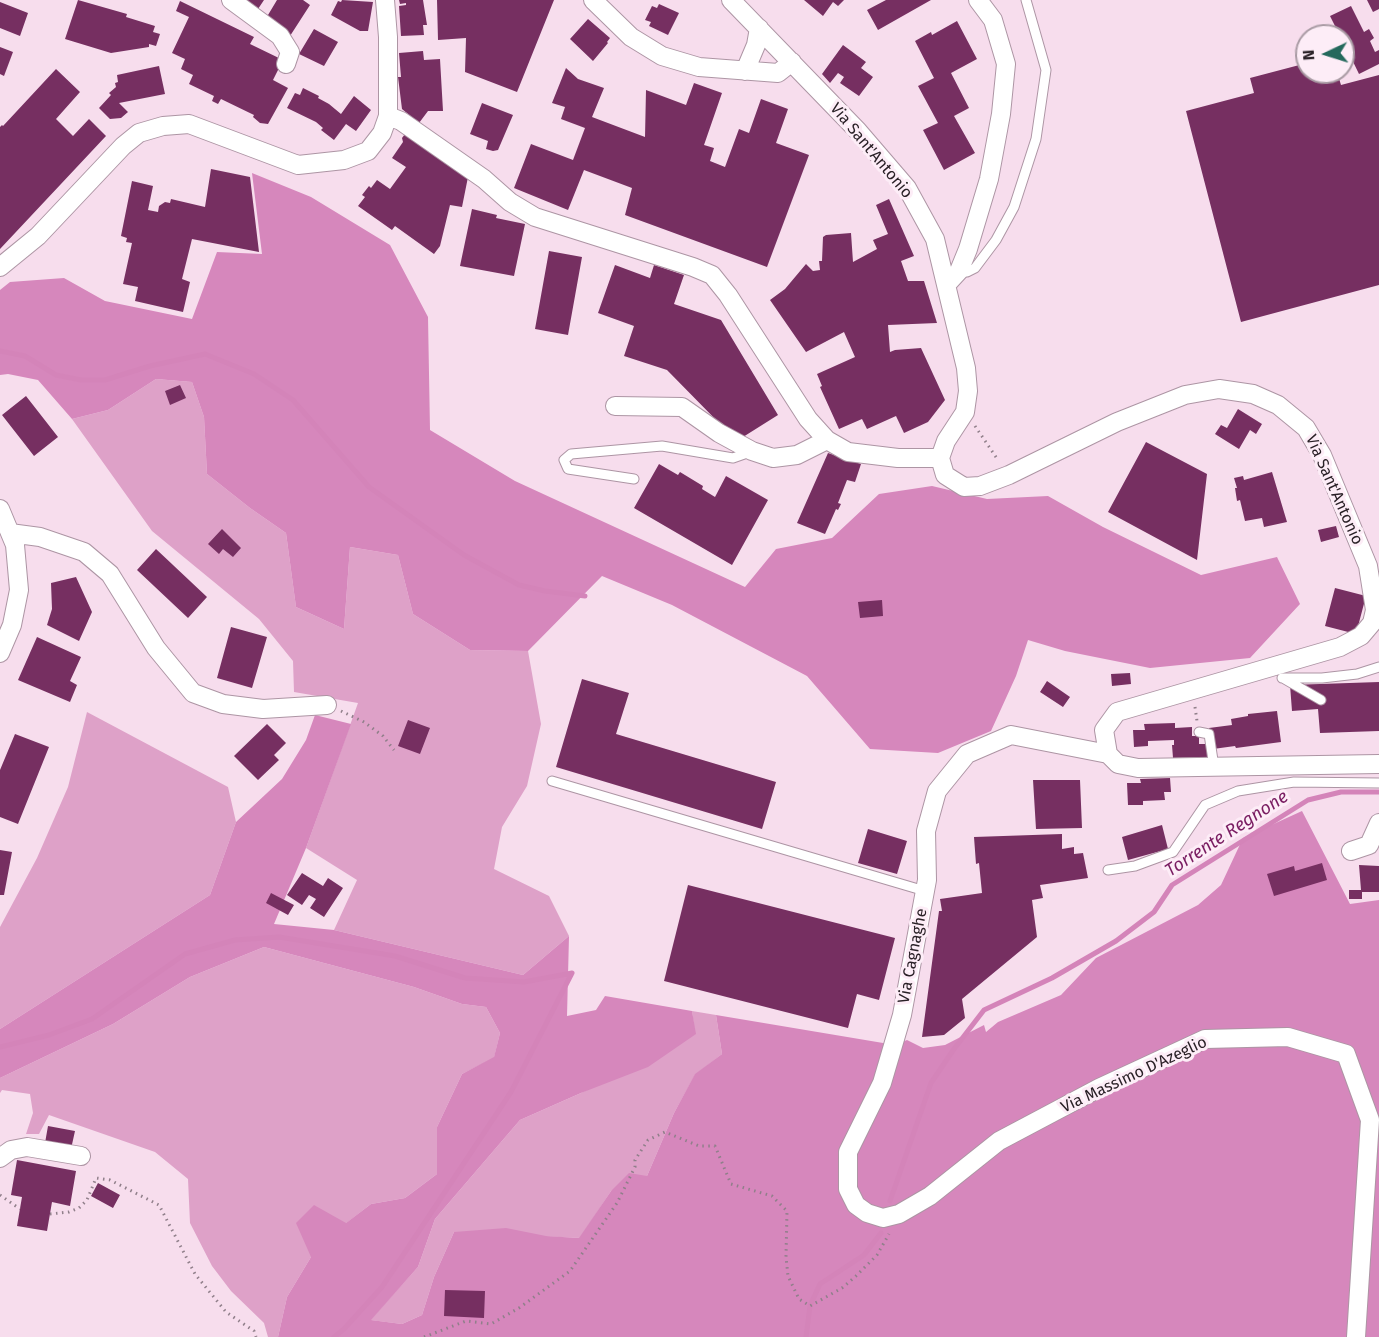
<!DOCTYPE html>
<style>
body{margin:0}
#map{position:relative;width:1379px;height:1337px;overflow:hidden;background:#f7dded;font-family:"Fira Sans",sans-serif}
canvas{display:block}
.north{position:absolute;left:1295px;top:24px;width:60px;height:60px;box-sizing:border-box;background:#fdedf7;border:2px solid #a99ba4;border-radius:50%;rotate:266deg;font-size:16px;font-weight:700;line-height:24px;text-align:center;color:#2a2127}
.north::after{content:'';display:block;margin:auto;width:21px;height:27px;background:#24695c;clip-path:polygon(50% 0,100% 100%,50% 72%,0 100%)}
</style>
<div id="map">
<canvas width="1379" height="1337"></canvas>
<div class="north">N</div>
</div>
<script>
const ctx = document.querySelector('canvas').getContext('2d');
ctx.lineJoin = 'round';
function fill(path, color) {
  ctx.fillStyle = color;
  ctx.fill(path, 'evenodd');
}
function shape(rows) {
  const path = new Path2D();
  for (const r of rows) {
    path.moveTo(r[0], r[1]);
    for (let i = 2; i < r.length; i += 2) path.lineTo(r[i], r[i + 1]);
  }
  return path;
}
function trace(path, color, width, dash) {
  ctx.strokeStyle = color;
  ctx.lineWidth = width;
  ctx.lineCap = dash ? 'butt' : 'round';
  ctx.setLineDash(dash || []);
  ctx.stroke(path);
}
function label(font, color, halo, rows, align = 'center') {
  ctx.font = font + ' "Fira Sans",sans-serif';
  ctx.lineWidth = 6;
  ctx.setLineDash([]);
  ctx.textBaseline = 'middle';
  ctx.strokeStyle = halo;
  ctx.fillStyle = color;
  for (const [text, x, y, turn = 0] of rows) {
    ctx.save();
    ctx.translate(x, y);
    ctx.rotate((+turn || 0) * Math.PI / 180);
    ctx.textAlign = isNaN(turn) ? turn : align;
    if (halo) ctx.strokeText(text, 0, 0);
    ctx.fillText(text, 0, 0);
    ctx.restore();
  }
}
fill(shape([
 [156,379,192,382,204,417,207,474,250,508,286,533,296,607,344,629,350,547,398,555,413,614,470,650,528,651,541,724,527,786,502,827,494,869,549,896,569,936,523,975,334,930,357,880,306,848,358,703,294,692,293,661,259,619,152,531,72,419,108,410],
 [87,712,228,787,236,822,210,895,0,1029,0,927,37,858,68,787],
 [264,947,414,987,462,1004,486,1007,500,1033,494,1058,462,1074,437,1127,437,1174,405,1198,371,1204,345,1224,311,1257,287,1297,278,1337,268,1337,264,1323,231,1291,212,1266,190,1223,188,1179,155,1152,49,1115,39,1134,26,1134,33,1113,30,1094,2,1090,0,1093,0,1078,113,1024,190,977],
 [692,1011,716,1015,722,1054,695,1075,674,1113,647,1176,611,1191,580,1238,454,1232,434,1277,422,1315,402,1324,370,1320,418,1267,435,1219,520,1120,581,1093,695,1034]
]), '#dea1c8');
fill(shape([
 [252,173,311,197,390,245,428,317,430,430,515,481,745,587,776,549,832,538,879,494,932,486,987,499,1048,496,1103,527,1201,575,1277,557,1300,604,1250,658,1150,668,1065,651,1028,640,1016,676,991,731,938,753,870,749,807,676,672,605,602,576,528,651,470,650,413,614,398,555,350,547,344,629,296,607,286,533,250,508,207,474,204,417,192,382,156,379,108,410,72,419,38,380,8,374,0,375,0,290,10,282,64,278,105,301,192,319,217,252,262,254],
 [315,715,351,724,306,848,274,924,334,930,523,975,569,936,567,1016,596,1010,605,996,692,1011,696,1034,648,1067,581,1093,520,1120,435,1219,418,1267,371,1320,402,1324,422,1315,434,1277,454,1232,506,1228,546,1236,579,1238,611,1191,629,1173,647,1176,674,1113,695,1074,722,1054,716,1015,895,1045,907,1040,923,1048,945,1045,984,1025,986,1032,998,1022,1061,995,1096,958,1198,905,1221,885,1243,838,1302,811,1350,904,1379,900,1379,1337,278,1337,287,1297,311,1257,296,1223,314,1205,346,1223,371,1204,405,1198,437,1174,437,1127,462,1074,494,1057,500,1033,486,1007,462,1004,414,987,264,947,190,977,113,1024,0,1078,0,1029,210,895,236,822,282,779,306,740]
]), '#d687bc');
trace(shape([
 [0,351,25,356,56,375,81,380,105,380,150,366,205,354,254,374,293,400,369,487,464,555,519,585,545,591,585,596],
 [0,1047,49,1035,92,1019,185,954,235,940,279,937,395,956,465,978,524,982,572,973],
 [890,1201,931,1083,954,1049,984,1010,1052,978,1116,941,1154,912,1172,885,1308,800,1341,792,1379,792],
 [334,1337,344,1329,382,1287,511,1092,572,973],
 [806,1337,810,1306,820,1284,864,1255,881,1233]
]), '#d484b9', 5);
fill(shape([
 [78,0,127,14,126,17,155,26,153,32,160,34,156,46,149,44,149,47,111,53,65,39],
 [245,0,264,0,256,12],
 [277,0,303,0,310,5,290,36,265,20],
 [342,0,373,2,368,31,360,31,331,15,338,1,341,2],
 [399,0,423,0,427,25,423,25,424,35,401,36,399,6,406,5,406,3,400,4],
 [437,0,554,0,517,92,465,72,466,38,438,40],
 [804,0,844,0,838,6,833,2,823,16],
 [886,0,931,0,878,30,867,10],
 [1367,0,1379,0,1379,9,1373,12],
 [180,1,254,37,250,44,283,60,273,80,288,88,268,124,260,123,253,117,254,115,221,99,218,104,212,101,214,96,189,84,193,75,181,69,185,59,172,53,189,17,176,11],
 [0,2,28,13,20,36,0,28],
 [659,4,679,13,668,35,649,26,651,22,645,20,652,6,657,8],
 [1351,6,1364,32,1369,29,1374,38,1370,41,1375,52,1379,50,1379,64,1359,74,1343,41,1343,36,1340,36,1330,16],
 [588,19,610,38,607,42,608,43,593,61,570,39],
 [957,21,977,59,951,73,969,108,954,116,975,153,944,170,923,130,938,123,918,86,934,78,915,41,931,32,932,35],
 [314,29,338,42,324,66,299,54],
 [843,45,866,62,861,68,873,77,859,96,840,83,844,77,838,73,830,83,822,74],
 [0,47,13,52,4,76,0,74],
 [423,51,424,60,440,59,443,111,428,111,419,123,402,109,398,77,401,77,399,53],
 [1307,63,1307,72,1337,72,1341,85,1379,75,1379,285,1241,322,1186,111,1254,93,1250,78],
 [159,66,165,94,119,103,128,112,121,118,110,119,99,108,111,95,109,93,116,87,115,83,118,82,117,75],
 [566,68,578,79,604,88,592,117,645,137,646,90,686,105,694,83,722,93,704,145,714,148,710,161,725,167,739,129,749,133,761,99,788,109,776,143,809,155,767,267,625,215,632,188,584,170,568,210,514,188,531,144,573,160,585,128,561,119,565,107,552,103],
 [56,69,80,92,56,119,73,136,89,119,106,136,0,249,0,127,2,125,3,126],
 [303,88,319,96,318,98,329,104,341,114,354,96,371,110,356,131,346,124,334,140,321,130,323,128,316,122,287,108,295,93,300,95],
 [482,103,513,115,498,150,493,151,486,149,488,141,470,134],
 [405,134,468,177,462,207,450,205,440,246,434,254,395,226,392,230,358,206,365,197,362,195,369,186,371,188,377,180,390,189,406,167,392,158,403,142,402,138],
 [211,169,250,177,259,252,192,239,182,279,190,282,183,312,135,301,138,287,123,284,132,243,126,242,127,238,121,236,132,181,153,186,148,210,158,212,159,206,165,202,170,203,171,199,205,207],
 [889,199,914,256,901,261,908,281,924,281,937,323,888,325,890,352,895,350,921,348,945,400,928,422,904,433,896,416,867,429,862,419,839,429,820,387,822,386,817,374,855,357,844,332,806,352,770,300,785,289,806,264,813,271,820,270,819,261,822,261,823,237,826,235,851,233,853,262,877,249,873,240,888,234,876,205],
 [472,209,497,215,496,218,525,224,514,276,460,266],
 [549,251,582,257,568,335,535,329],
 [615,265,650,278,654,265,684,275,674,304,721,320,778,415,743,437,722,426,667,370,624,356,634,326,598,313],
 [180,385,186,398,170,405,165,391],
 [26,396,58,437,34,456,2,415],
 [1238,409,1262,424,1256,434,1250,430,1239,449,1215,434,1221,425,1227,428],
 [1146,442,1207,474,1197,560,1108,512],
 [828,453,861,464,855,482,847,480,838,503,841,504,838,510,836,509,825,534,797,523],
 [659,464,678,475,680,472,703,486,702,489,715,497,726,476,768,500,732,565,634,508],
 [1272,472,1287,522,1264,527,1262,518,1245,521,1240,500,1237,501,1235,488,1237,488,1234,478,1243,476,1244,480],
 [1336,526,1339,537,1321,542,1318,530],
 [222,529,241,548,233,557,223,549,219,554,208,544],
 [156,549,207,597,188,618,137,570],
 [76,577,92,612,79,641,47,625,52,609,51,583],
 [1335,588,1366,596,1356,634,1325,626],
 [882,600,883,616,860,618,858,602],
 [231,627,267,637,252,688,217,678],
 [37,637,81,657,70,681,77,685,70,702,18,680],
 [1130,673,1131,684,1112,686,1111,674],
 [582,679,629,693,616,734,776,782,762,829,556,767],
 [1047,681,1070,697,1063,707,1040,692],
 [1379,682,1379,731,1320,733,1318,709,1292,711,1290,685],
 [1277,711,1281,742,1236,748,1235,746,1213,749,1209,728,1232,725,1231,719,1248,716,1248,714],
 [408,720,430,728,420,754,398,746],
 [1175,723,1175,728,1192,727,1192,736,1199,736,1199,744,1207,744,1208,757,1173,758,1172,745,1174,745,1174,740,1148,741,1148,746,1134,747,1133,730,1145,730,1144,724],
 [267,724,286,743,274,755,279,760,258,780,234,756],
 [15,734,49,747,18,824,0,817,0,770],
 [1170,778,1171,792,1164,792,1165,800,1143,801,1143,805,1128,805,1127,783,1141,783,1140,779],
 [1033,780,1080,780,1082,828,1036,829],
 [1162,825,1168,849,1128,860,1122,837],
 [868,829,907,841,897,874,858,863],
 [1062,834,1062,849,1074,847,1074,854,1083,853,1088,878,1040,885,1043,898,1032,900,1037,937,962,999,965,1018,944,1035,922,1037,939,911,942,911,940,899,982,893,979,863,976,864,974,837],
 [0,850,12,852,4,895,0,895],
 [1322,863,1327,880,1274,896,1267,874,1294,866,1295,871],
 [1359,865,1379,866,1379,892,1362,892,1362,899,1349,899,1349,890,1361,890],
 [302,873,323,886,328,878,343,888,324,917,310,908,316,899,309,895,302,905,287,895],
 [688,885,895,938,879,1000,857,994,848,1028,664,981],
 [271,893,294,905,288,915,266,903],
 [48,1126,75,1131,71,1149,45,1143],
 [17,1160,76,1171,70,1206,52,1202,47,1231,17,1226,22,1197,11,1195],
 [98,1183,120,1195,113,1208,91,1196],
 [445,1290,485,1291,484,1318,444,1316]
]), '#762f61');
const service = shape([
 [959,271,967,272,975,268,996,240,1014,207,1036,139,1046,70,1026,0],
 [634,479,568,469,564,460,571,454,662,446,733,458,750,452],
 [1282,678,1322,678,1357,674,1379,667],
 [1283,678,1321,700],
 [1199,732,1209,734,1214,767],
 [552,781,925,891],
 [1108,870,1135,866,1173,852,1205,805,1238,791,1294,782,1379,783]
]);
const minor = shape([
 [231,0,280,36,290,52,286,64],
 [593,0,631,37,662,56,699,67,778,73,792,62],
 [731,0,858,131,907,188,935,239,966,368,968,391,965,412,946,441,940,458,945,475,964,487,980,486,1009,475,1117,422,1185,395,1219,389,1253,394,1278,405,1306,428,1322,455,1368,566,1375,610,1372,623,1361,636,1340,647,1117,712,1104,730,1108,754,1118,764,1138,768,1379,764],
 [745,71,756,45,759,28],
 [388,116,401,121,484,179,510,202,535,217,693,267,712,275,728,295,808,419,827,440,848,452,898,458,940,458],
 [0,267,38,236,123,146,139,133,163,126,189,124,298,165,344,160,368,151,382,133,388,116,388,37,385,0],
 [947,284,959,271,968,249,989,179,1001,114,1006,64,993,20,978,0],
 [615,406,682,407,719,433,752,451,773,458,797,455,827,440],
 [0,509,15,545,19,590,12,625,0,653],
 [10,533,40,537,84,552,110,574,156,648,193,693,223,704,263,709,327,705],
 [1108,754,1011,735,967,754,937,791,926,831,927,880,902,1015,882,1083,848,1152,848,1189,856,1205,867,1213,883,1218,899,1214,930,1196,999,1141,1099,1088,1205,1039,1288,1037,1346,1054,1370,1120,1356,1337],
 [1351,851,1369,845,1379,823],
 [0,1158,11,1150,27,1147,81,1156]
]);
trace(service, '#ad95a4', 11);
trace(minor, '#ad95a4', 20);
trace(shape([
 [975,426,998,460],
 [1195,707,1197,721],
 [341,711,364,722,383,736,394,750],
 [0,1195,20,1209],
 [50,1214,69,1212,79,1208,87,1200,96,1178,110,1180,159,1205,195,1274,226,1312,254,1331,256,1337],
 [424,1337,466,1321,491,1324,519,1308,570,1271,617,1203,635,1167,635,1160,648,1140,665,1132,699,1146,715,1146,731,1184,772,1196,787,1211,786,1257,788,1276,799,1299,810,1306,842,1288,856,1276,877,1255,889,1234]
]), '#907f8a', 3, [1.5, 4.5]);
trace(service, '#fff', 9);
trace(minor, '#fff', 18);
label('16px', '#2a2127', '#fdedf7', [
 ["Via Sant'Antonio",871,151,50],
 ["Via Sant'Antonio",1334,490,66],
 ["Via Cagnaghe",913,956,-79],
 ["Via Massimo D'Azeglio",1134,1075,-25]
]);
label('italic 18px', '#7a1d62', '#fdedf7', [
 ["Torrente Regnone",1227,834,-33]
]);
</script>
